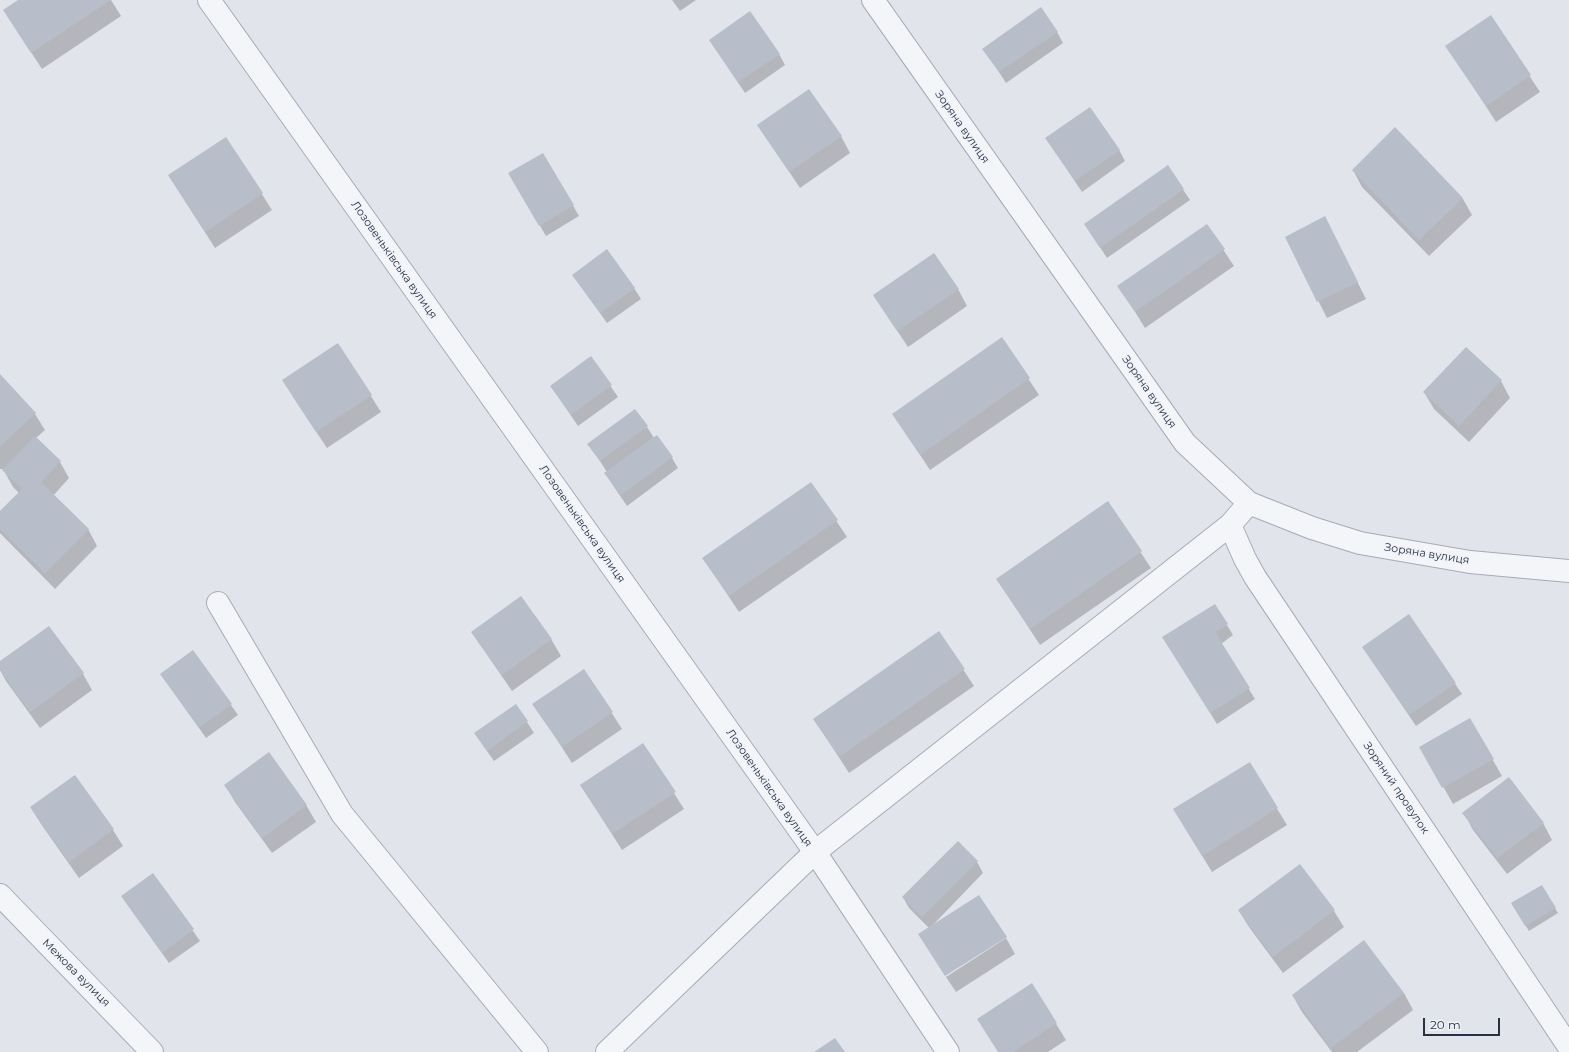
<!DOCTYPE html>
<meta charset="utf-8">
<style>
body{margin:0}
#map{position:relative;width:1569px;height:1052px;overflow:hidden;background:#e1e4eb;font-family:Montserrat,sans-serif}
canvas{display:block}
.scale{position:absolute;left:1423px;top:1018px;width:77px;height:18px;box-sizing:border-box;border:2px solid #273144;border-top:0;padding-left:5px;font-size:12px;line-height:14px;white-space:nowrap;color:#273144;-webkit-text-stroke:3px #f0f3f8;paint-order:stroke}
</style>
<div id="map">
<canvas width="1569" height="1052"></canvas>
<div class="scale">20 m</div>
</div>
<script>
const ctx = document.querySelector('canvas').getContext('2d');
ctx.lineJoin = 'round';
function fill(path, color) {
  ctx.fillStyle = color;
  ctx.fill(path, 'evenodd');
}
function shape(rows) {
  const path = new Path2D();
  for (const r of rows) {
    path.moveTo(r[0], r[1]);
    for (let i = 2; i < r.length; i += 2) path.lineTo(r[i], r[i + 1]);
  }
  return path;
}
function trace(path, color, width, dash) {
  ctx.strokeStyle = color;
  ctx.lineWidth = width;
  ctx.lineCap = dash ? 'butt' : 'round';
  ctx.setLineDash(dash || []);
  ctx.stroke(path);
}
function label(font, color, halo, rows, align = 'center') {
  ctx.font = font + ' Montserrat,sans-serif';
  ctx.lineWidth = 3.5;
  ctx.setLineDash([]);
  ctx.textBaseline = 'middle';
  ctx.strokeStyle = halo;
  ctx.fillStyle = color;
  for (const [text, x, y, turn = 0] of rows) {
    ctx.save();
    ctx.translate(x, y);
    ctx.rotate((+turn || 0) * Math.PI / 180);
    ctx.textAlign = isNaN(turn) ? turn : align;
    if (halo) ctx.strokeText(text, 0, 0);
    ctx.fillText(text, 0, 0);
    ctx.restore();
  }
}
fill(shape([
 [20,0,111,0,121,16,42,69,14,26],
 [672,0,696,0,680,11],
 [1491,17,1540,92,1496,122,1447,46],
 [1057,32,1063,43,1006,83,984,49],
 [710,41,779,54,785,65,745,93],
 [758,125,841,136,850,153,800,188],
 [1395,129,1463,199,1472,215,1429,256,1362,187,1353,170],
 [226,138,272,210,215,248,169,176],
 [1046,138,1119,150,1125,161,1082,192],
 [543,154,579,216,546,236,510,174],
 [1168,167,1190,200,1107,258,1085,224],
 [1325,218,1366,299,1327,318,1286,237],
 [1207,225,1234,266,1145,328,1119,286],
 [573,275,634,288,641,299,607,323],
 [958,289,967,306,908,347,874,296],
 [1002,339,1039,395,930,470,893,414],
 [338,344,381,412,327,448,293,397],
 [591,358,618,397,578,426,551,386],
 [0,376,35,414,45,430,36,438,60,462,69,478,53,496,88,529,97,546,55,589,0,533,0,513,19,493,13,487,3,469,0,469],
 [1501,381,1510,398,1469,442,1434,409,1424,392],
 [647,427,654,438,672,458,678,468,627,506,612,484,606,474,607,472,589,444],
 [811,483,847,537,739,612,703,558],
 [1107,502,1151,568,1040,645,997,579],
 [1409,616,1462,694,1416,726,1370,658],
 [1227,625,1233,635,1221,644,1255,699,1217,724,1170,648],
 [472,633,551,639,561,656,512,691],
 [939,633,974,686,849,773,814,719],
 [193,651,238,715,206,738,161,674],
 [0,663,83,674,92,690,40,728,6,681,0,670],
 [584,670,622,729,572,763,534,704],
 [516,705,534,733,494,761,482,744],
 [1470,720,1502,776,1453,804,1421,747],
 [643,744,684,809,622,850,581,785],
 [1249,763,1287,825,1212,872,1184,826],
 [74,776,113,830,123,846,79,878,41,824,31,808],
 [225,785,306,805,316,822,272,853,235,802],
 [1464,813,1543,823,1552,840,1507,874,1473,830],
 [977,862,983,873,931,927,929,928,909,908,903,897],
 [1300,865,1334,911,1344,927,1283,973,1249,927,1239,911],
 [153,874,200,941,169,963,122,897],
 [1541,886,1558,913,1529,931,1512,903],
 [1006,938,1015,954,956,992,946,977],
 [1032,985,1066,1040,1048,1052,999,1052],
 [1404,993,1413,1010,1357,1052,1332,1052,1302,1012,1293,996]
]), '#0003');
fill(shape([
 [18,0,111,0,31,53,3,10],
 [1041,7,1058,32,999,72,982,49],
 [750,11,780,54,738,82,709,40],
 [1491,15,1531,75,1486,106,1445,46],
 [809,89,842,136,789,172,757,125],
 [1090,107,1120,150,1075,181,1045,138],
 [1395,127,1463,198,1419,240,1352,170],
 [226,137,263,193,205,232,168,175],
 [543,153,574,205,539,226,508,173],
 [1168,165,1184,189,1100,248,1084,224],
 [1325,216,1358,282,1317,302,1285,237],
 [1207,224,1225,249,1135,312,1117,286],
 [607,249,635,288,600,313,572,275],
 [934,253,959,289,897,331,873,295],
 [1002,337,1030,378,920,455,892,414],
 [338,343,372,395,316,432,282,380],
 [1466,347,1502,380,1459,426,1423,392],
 [591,356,612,385,571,415,550,386],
 [0,374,36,413,0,446],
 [635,409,648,426,600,461,587,444],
 [657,435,673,457,621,495,604,473],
 [35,436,61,461,41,482,89,529,45,573,0,529,0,511,22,489,2,470],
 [811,482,838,520,729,596,702,558],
 [1108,501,1142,551,1030,629,996,579],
 [521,596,552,639,502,675,471,632],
 [1215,604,1228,624,1215,632,1250,688,1210,713,1162,637],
 [1409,614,1456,683,1409,715,1362,647],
 [49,626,84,673,30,712,0,670,0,661],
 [939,631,965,669,839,757,813,719],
 [193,650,232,704,199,728,160,674],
 [584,669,613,712,562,747,532,704],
 [516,704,528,721,487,751,474,733],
 [1470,718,1494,759,1442,788,1419,747],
 [643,743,676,792,612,834,580,785],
 [269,752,307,805,262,838,224,785],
 [1250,762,1278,808,1202,856,1173,809],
 [75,775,114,829,69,862,30,807],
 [1509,777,1544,823,1497,858,1462,813],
 [958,841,978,861,922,917,902,897],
 [1300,864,1335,910,1273,957,1238,910],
 [153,873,194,929,162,953,121,896],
 [1542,885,1556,908,1525,926,1511,903],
 [979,895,1007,937,945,976,918,934],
 [1364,940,1404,993,1331,1048,1292,995],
 [1032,983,1057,1023,1013,1052,998,1052,977,1019],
 [835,1038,845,1052,814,1052]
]), '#b7bdc9');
const minor = shape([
 [209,0,815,852,948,1052],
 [873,0,1185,443,1249,503,1312,528,1360,543,1470,562,1569,571],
 [1230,525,1245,559,1255,577,1569,1047],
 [218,603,342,814,537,1052],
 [0,895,152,1052],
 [607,1052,815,852,1230,525,1249,503]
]);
trace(minor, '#a5abb6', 24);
trace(minor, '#f4f5f9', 22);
label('11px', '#273144', '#f0f3f8', [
 ["Зоряна вулиця",962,127,55],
 ["Лозовеньківська вулиця",394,260,55],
 ["Зоряна вулиця",1149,392,55],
 ["Лозовеньківська вулиця",582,524,55],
 ["Зоряна вулиця",1427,554,9],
 ["Лозовеньківська вулиця",769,788,55],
 ["Зоряний провулок",1396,788,56],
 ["Межова вулиця",76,973,45]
]);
</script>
